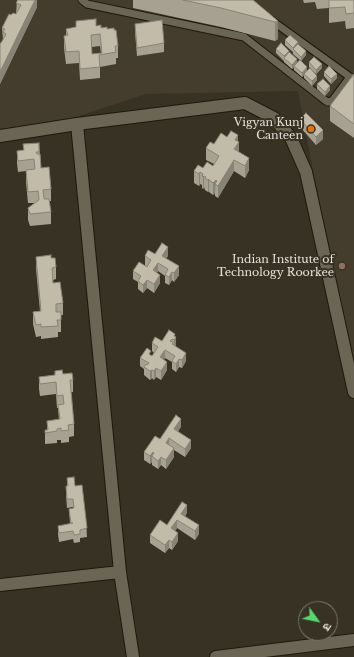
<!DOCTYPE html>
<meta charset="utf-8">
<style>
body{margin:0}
#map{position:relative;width:354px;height:657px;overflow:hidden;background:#373224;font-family:"Libre Baskerville","Noto Sans Devanagari",serif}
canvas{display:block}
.north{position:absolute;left:298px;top:601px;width:40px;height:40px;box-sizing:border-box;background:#373224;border:1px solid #7c786c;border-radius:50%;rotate:123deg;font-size:11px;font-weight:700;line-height:16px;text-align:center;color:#e4e1d8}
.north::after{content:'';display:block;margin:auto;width:14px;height:18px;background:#5ad56e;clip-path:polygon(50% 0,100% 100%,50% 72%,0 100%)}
</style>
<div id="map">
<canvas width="354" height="657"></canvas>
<div class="north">उ</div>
</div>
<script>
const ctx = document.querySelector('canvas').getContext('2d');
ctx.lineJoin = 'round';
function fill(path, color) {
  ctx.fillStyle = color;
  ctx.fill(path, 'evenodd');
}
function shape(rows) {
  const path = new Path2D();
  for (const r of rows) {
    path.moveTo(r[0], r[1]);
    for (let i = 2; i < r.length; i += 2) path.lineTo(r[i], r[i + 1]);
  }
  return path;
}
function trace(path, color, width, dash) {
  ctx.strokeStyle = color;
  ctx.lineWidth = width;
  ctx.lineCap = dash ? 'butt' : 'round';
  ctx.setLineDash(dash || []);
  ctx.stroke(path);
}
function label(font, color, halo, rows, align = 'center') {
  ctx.font = font + ' "Libre Baskerville",serif';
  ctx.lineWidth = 4;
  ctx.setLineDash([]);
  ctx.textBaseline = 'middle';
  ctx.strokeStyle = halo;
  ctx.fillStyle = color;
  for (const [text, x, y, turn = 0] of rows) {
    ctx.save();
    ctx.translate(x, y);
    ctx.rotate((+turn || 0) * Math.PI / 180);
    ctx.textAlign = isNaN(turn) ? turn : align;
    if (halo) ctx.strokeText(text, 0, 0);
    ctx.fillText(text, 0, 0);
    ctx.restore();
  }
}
fill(shape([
 [0,0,354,0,354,389,298,91,146,94,0,142]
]), '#443c2c');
const lane = shape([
 [82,0,87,4,244,37,326,101,328,102,332,101,350,77],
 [271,20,350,77,354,78]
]);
const street = shape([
 [77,124,120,572,133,657],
 [0,136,77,124,245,103,274,118,291,138,306,172,354,392],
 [0,585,120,572],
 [216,657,354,640]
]);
trace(lane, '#1e190c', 9);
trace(street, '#1e190c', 14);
trace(lane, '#6b6556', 7);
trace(street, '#6b6556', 12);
fill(shape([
 [17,0,37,0,37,7,0,84,0,43,1,43,3,40,2,28,11,15,16,14],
 [133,0,253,0,278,21,278,39,275,41,221,27,133,8],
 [303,0,354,0,354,28,346,29,345,21,329,23,329,8,317,9,315,2,304,3],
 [76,21,96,26,107,29,118,46,118,58,116,58,116,64,100,67,100,78,80,80,79,63,66,64,64,48,64,36,66,36,66,29,76,27],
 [100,46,101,53,92,54,92,47],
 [135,24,164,43,164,52,137,56,135,32],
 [285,40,306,55,301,61,307,71,317,80,312,86,304,78,304,75,302,77,294,70,294,67,292,69,284,62,284,60,284,61,276,53,276,49,289,53,297,62,300,60,293,54,293,52,285,45],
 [309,62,322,68,316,74,309,67],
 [324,72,337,78,331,84,324,76],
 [354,74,354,138,330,121,330,106],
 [317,84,330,90,325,96,317,89],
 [300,119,323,139,316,145,300,127],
 [227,137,238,141,239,152,249,170,245,178,234,171,218,198,215,196,215,193,213,195,209,192,209,191,208,192,205,190,204,187,203,189,202,188,202,185,200,184,199,186,194,183,194,171,203,168,213,166,214,164,206,160,206,148],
 [39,143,41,168,51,189,51,201,49,201,51,212,51,224,30,226,28,220,28,208,35,203,28,203,26,182,26,171,18,172,17,163,17,151,23,150],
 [155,254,168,256,166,258,179,275,174,282,172,280,169,285,165,283,165,276,158,271,157,273,160,283,154,293,147,288,143,293,138,289,138,282,133,279,133,271,145,265,145,256],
 [36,257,51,258,56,267,56,279,53,280,53,283,63,303,63,315,61,315,61,332,58,332,58,337,41,339,41,336,36,337,33,324,33,312,40,311,36,269],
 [175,337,176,346,176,347,186,361,182,368,179,367,176,372,172,369,172,362,165,358,164,359,167,370,161,380,156,377,154,380,152,378,150,380,144,375,144,369,140,366,140,358,151,355,152,356,154,353,152,351,152,343,162,341],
 [55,371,63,374,73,380,73,392,71,392,74,424,74,436,69,437,69,442,61,443,61,440,57,440,57,443,45,444,45,430,47,430,47,421,59,420,58,408,57,408,56,394,40,396,39,389,39,377,55,375],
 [181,427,178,431,191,448,185,457,174,450,174,457,166,469,161,465,158,469,152,465,152,462,150,464,144,460,144,452,160,439],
 [67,478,75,486,86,521,87,537,80,538,80,542,74,543,73,539,59,542,58,534,58,526,70,524,69,509,73,508,73,507,67,508,66,495,66,486,67,486],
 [187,513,185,516,199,534,195,540,177,528,175,531,178,541,172,550,169,548,165,553,150,543,150,535]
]), '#a7a192');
fill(shape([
 [35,0,37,0,37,7,0,84,0,72],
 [278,21,278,39,275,41,275,22],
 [298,42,298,46,293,49,293,52,293,48],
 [289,51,289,55,284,58,284,61,284,56],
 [306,51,306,55,301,61,301,57],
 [297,59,297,64,294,66,294,67,292,69,292,65],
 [322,64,322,68,316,74,316,70],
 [307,67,307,72,302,77,302,73],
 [337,74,337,78,331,84,331,79],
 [317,76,317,80,312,86,312,81],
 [330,86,330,90,325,96,325,92],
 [323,130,323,139,316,145,316,137],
 [238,135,238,143,239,142,239,154,234,149,235,140],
 [249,158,249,170,245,178,245,166],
 [234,160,234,171,218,198,218,186],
 [200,172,200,184,199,186,199,174],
 [204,176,204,187,203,189,203,177],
 [209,179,209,191,208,192,208,180],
 [216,180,215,193,213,195,213,183],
 [168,247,168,256,162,264,162,256],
 [158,263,158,271,153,279,153,270],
 [179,266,179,275,174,282,174,273],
 [172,272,172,280,169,285,169,277],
 [160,275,160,283,154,293,154,284],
 [147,280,147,288,143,293,143,285],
 [175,334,175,339,176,337,176,346,174,349,174,336],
 [165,350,165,358,160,365,160,357],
 [186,353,186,361,182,368,182,360],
 [179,359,179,367,176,372,176,364],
 [167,362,167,370,161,380,161,371],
 [156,368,156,377,154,380,154,371],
 [152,370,152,378,150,380,150,371],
 [181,419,181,427,174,437,174,429],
 [169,438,169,446,166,443],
 [191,440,191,448,185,457,185,449],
 [174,448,174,457,166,469,166,460],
 [153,452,153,457,152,456,152,462,150,464,150,456],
 [161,457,161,465,158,469,158,461],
 [187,505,187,513,181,522,181,514],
 [177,520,177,528,171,537,171,528],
 [199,525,199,534,195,540,195,531],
 [178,533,178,541,172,550,172,542],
 [169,540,169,548,165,553,165,545]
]), '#888377');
const building = shape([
 [18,0,35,0,0,72,0,43,1,43,6,34,3,32,5,29,2,28,9,14,11,15,13,13,16,14,21,5,16,3,18,0],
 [183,0,253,0,278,21,275,22,221,8,183,0],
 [329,0,354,0,354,13,346,14,345,7,329,8,329,0],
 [96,19,96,26,101,25,101,28,107,27,107,29,114,28,114,30,116,30,118,46,115,46,116,52,99,55,100,67,80,69,79,51,66,52,64,36,68,35,66,29,76,27,76,21,96,19],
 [100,34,102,53,92,54,91,35,100,34],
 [162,20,164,43,137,48,135,24,162,20],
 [290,35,298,42,293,48,285,40,290,35],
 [281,43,289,51,284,56,276,49,281,43],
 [298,44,306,51,301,57,293,49,298,44],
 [289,52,297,59,292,65,284,58,289,52],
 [314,57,322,64,316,70,309,62,314,57],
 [300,60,307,67,302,73,294,66,300,60],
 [329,66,337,74,331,79,324,72,329,66],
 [310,68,317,76,312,81,304,74,310,68],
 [354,74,354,124,330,106,354,74],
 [323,79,330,86,325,92,317,84,323,79],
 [306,113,323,130,316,137,300,119,306,113],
 [231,131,238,135,235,140,239,142,234,149,249,158,245,166,234,160,218,186,215,184,217,181,216,180,213,183,209,180,209,179,208,180,205,178,206,177,204,176,203,177,202,176,203,174,200,172,199,174,194,171,198,165,203,168,207,162,213,166,219,156,206,148,210,142,214,144,221,133,227,137,231,131],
 [39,143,39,152,36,152,37,154,40,154,41,168,49,167,51,189,43,190,44,199,49,199,51,212,30,214,28,208,39,200,38,191,28,192,26,170,35,169,34,159,18,161,17,151,24,150,23,144,39,143],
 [162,243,168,247,162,256,179,266,174,273,172,272,169,277,165,275,168,269,158,263,153,270,160,275,154,284,147,280,143,285,138,281,141,276,133,271,139,262,147,267,151,260,145,256,148,250,155,254,162,243],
 [51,255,51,258,55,258,56,267,52,268,53,283,60,282,63,303,56,304,56,312,61,312,61,320,57,320,58,326,41,327,41,324,36,325,33,312,41,311,36,257,51,255],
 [169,330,175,334,174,336,176,337,174,340,172,339,170,341,173,342,172,344,186,353,182,360,179,359,176,364,172,361,175,356,165,350,160,357,167,362,161,371,156,368,154,371,152,370,150,371,144,367,146,364,147,365,149,363,140,358,147,348,151,351,149,354,152,356,158,347,152,343,155,337,162,341,169,330],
 [62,370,63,374,72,373,73,380,70,380,74,424,68,425,69,430,61,431,61,428,57,429,57,431,45,433,45,430,48,430,47,421,60,419,58,405,64,404,63,395,57,396,56,382,40,384,39,377,55,375,55,371,62,370],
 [176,415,181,419,174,429,191,440,185,449,169,438,166,443,174,448,166,460,161,457,158,461,152,456,154,453,153,452,150,456,144,452,155,436,160,439,176,415],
 [74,477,75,486,82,485,87,528,80,530,80,534,74,535,73,531,59,533,58,526,73,523,71,523,69,509,74,508,73,499,67,499,66,486,68,486,67,478,74,477],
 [182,502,187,505,181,514,199,525,195,531,177,520,171,528,178,533,172,542,169,540,165,545,150,535,160,520,167,525,182,502]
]);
fill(building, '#c2bbaa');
trace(building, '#888377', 1);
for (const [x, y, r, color] of [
 [311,129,4,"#e8710a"],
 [342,266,4,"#8d6e63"]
]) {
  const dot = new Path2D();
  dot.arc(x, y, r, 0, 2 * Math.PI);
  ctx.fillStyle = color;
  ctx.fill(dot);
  trace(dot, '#373224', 1.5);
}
label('11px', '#e4e1d8', '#373224', [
 ["Vigyan Kunj",303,123],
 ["Canteen",303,136],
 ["Indian Institute of",334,260],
 ["Technology Roorkee",334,273]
], 'right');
</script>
